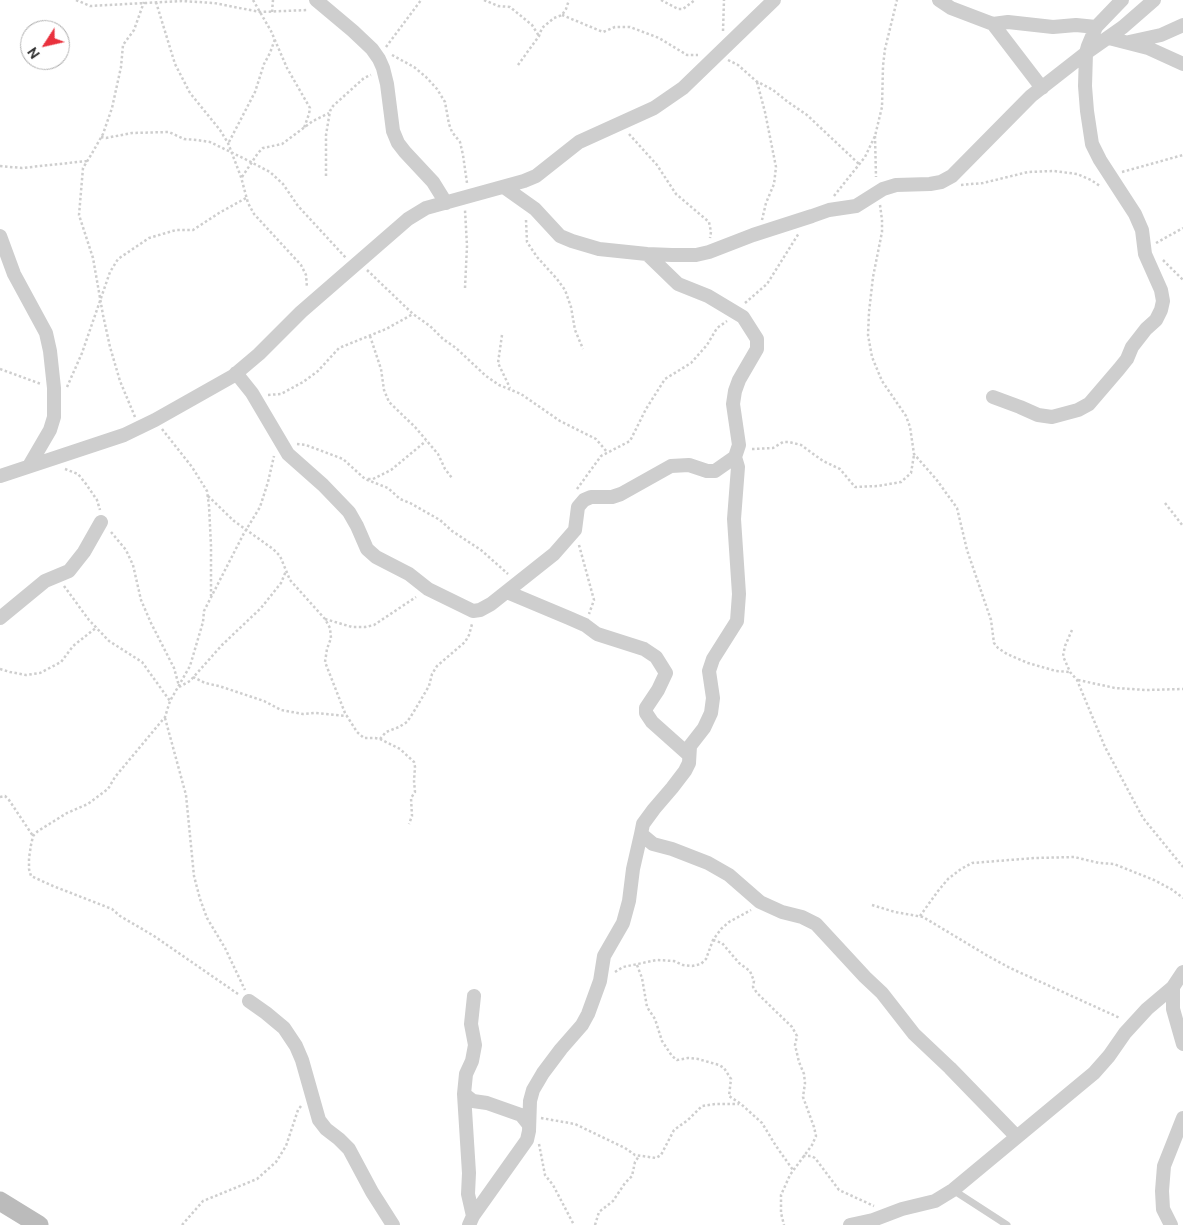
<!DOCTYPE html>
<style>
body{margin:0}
#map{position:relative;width:1183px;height:1225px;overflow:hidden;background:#fff;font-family:Ubuntu,sans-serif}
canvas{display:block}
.north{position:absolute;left:20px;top:20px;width:50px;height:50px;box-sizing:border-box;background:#fff;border:1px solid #adadad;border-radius:50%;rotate:235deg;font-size:14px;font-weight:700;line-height:20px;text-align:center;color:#313131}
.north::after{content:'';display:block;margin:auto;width:18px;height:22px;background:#e9313d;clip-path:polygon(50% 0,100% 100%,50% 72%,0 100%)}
</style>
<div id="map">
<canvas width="1183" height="1225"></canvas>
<div class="north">N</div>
</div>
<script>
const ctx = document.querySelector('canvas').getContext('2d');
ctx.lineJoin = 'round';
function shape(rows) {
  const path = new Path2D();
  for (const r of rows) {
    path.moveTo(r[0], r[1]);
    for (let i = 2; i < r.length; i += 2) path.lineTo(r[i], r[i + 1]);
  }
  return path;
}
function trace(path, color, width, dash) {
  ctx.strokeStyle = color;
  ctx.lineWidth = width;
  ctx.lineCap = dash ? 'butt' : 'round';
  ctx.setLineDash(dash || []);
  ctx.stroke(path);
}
trace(shape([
 [76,0,90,6,182,1,214,3,260,12,308,10],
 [253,0,271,31,287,68,310,108,309,114,304,128],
 [484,0,498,6,510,7,532,25,539,36],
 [661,0,678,9,683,9,695,0],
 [156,2,175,64,190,93,220,130,228,143,241,177,248,203,254,214,301,265,306,275,307,288],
 [272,12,273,0],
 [562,15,603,32,615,27,630,27,659,38,687,55,698,55],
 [723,31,724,0],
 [386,47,421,0],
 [392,55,414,67,426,77,437,89,445,102,449,124,452,132,460,142,463,155,467,183],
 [728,60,738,65,756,81,773,90,788,102,807,115,859,164],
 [518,65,539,36,542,28,554,18,562,15,566,9,569,0],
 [757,82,765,112,776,167,774,184,766,203,762,220],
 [629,134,657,165,676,194,709,222,711,232,710,238],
 [875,136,876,177],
 [101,137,106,138,132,133,169,132,184,139,197,140,210,142,245,159,270,172,283,184,298,206,346,258],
 [229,142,255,92,264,64,270,53,275,39],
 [0,166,22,168,87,161],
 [1122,172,1183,155],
 [326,176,326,135,330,111,333,106,364,78,371,75],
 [242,177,258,153,263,148,282,144,313,121,329,113],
 [961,185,983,183,1028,172,1054,171,1077,174,1091,180,1100,186],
 [834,196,865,157,875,136,882,107,883,66,885,49,897,0],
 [880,205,882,220,882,232,873,277,869,312,868,335,872,357,882,381,906,416,910,427,914,454,936,479,957,508,967,550,991,620,994,643,998,648,1007,654,1028,663,1056,671,1070,672],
 [526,220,527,242,537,257,557,279,565,290,571,307,575,330,583,349],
 [1156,243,1183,228],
 [1163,260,1183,280],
 [367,270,413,314,430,326,443,339,456,348,486,376,499,385,521,394,560,421,596,439,607,452],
 [465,288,467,246,465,210],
 [745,303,767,284,799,233],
 [502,335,498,363,510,388],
 [370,336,381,369,384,390,389,402,415,427,438,454,445,469,452,478],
 [0,369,41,384],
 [67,387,82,353,110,272,118,259,149,238,176,230,193,230,219,213,246,198],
 [268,395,281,394,303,382,318,371,339,348,386,329,413,314],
 [135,417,120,381,110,347,103,315,93,258,79,215,83,168,91,155,103,134,112,108,121,67,123,45,134,30,144,2],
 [162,429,192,467,207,491,209,506,211,546,211,596],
 [297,444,306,445,343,459,365,479,388,488,400,499,410,503,440,520,452,531,481,550,508,574],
 [752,449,773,448,783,442,789,442,801,445,823,461,840,469,855,487,878,486,901,482,911,473,914,455],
 [65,469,78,474,86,484,97,500,100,510],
 [368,479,373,479,391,470,426,441],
 [577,489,601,456,630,441,646,409,665,379,691,363,707,345,717,328,727,321],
 [208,496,234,521,273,549,280,556,290,580,325,619,330,628,331,638,327,649,325,662,345,713,357,732,364,738,375,738,380,739,400,749,414,762,415,767,414,781,415,792,411,798,412,816,409,824],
 [1165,503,1183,526],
 [111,532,126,550,133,565,141,600,151,623,174,668,179,686],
 [579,545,594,600,589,614],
 [64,586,89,620,109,641,142,662,170,701],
 [325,619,352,627,365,627,374,625,416,597],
 [1072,630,1065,646,1063,656,1070,672,1077,680,1105,747,1143,818,1183,867],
 [0,669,10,672,26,675,40,673,61,662,73,646,97,627],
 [193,677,205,683,219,686,264,701,281,710,303,714,315,713,347,716],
 [1078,680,1115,688,1146,690,1183,689],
 [179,687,190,681,222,645,261,608,281,583,286,571],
 [165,718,186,795,194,876,200,899,207,918,225,948,245,990],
 [380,739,386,732,399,727,407,722,413,713,429,686,432,674,437,666,465,642,469,635,472,624],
 [0,797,5,796,9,800,33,836],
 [872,905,895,912,923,917,988,956,1010,968,1120,1018],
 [920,916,938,891,948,879,961,869,972,863,1035,858,1074,857,1099,863,1114,864,1154,880,1171,889,1183,898],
 [713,940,722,943,739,963,750,971,754,981,753,987,757,993,792,1027,797,1036,795,1045,799,1062,804,1074,805,1083,803,1097,814,1127,816,1136,812,1145,790,1175,781,1195,781,1213,784,1225],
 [637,965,642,978,647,1007,655,1019,662,1041,672,1056,677,1060,688,1058,698,1059,719,1065,724,1068,731,1079,729,1096,741,1104,762,1123,776,1146,793,1170],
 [615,972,623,967,657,960,674,961,683,965,692,966,701,964,706,959,713,940,721,929,729,922,751,910],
 [238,994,154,936,120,916,112,909,53,886,31,876,29,869,29,858,31,845,33,836,38,831,67,813,88,804,108,789,115,777,165,717,170,701,190,666,203,622,204,611,243,535,260,507,268,482,274,456],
 [541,1118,575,1124,625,1148,635,1155,656,1158,661,1155,674,1130,688,1120,702,1106,715,1104,739,1104],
 [539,1144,545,1175,553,1185,574,1225],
 [803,1156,811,1156,815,1158,839,1190,874,1206],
 [182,1225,203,1201,257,1179,276,1162,286,1146,298,1110,301,1106],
 [595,1225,599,1212,613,1201,625,1183,632,1176,635,1162,639,1156]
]), '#cecece', 2.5, [2.5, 2.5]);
trace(shape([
 [953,1190,1007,1225]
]), '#cecece', 7);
trace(shape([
 [316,0,353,31,372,49,379,59,383,68,387,84,393,131,398,143,405,152,433,182,446,203],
 [939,0,951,8,993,24,1042,88],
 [993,24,1008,22,1053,27,1076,25,1096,27],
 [1109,38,1148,48,1183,64],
 [1129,42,1161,35,1183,25],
 [504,187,535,209,560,236,572,241,599,249,647,254,672,255,696,255,709,252,753,235,812,216,829,210,856,206,883,189,896,185,930,184,941,182,952,176,1031,96,1086,53,1123,27,1154,0],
 [0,236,14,274,46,333,50,351,54,388,54,417,50,430,29,466],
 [236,373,252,393,288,454,323,485,349,512,357,526,367,549,376,557,409,574,428,589,473,611,480,610,491,604,554,554,575,530,578,507,584,500,591,497,612,497,621,494,671,466,689,465,707,471,715,471,735,457,739,445,733,404,735,391,739,380,757,349,757,339,743,317,708,296,678,284,647,254],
 [993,397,1020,407,1038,415,1052,417,1078,410,1089,404,1119,369,1127,359,1132,347,1146,329,1156,320,1161,310,1163,301,1161,290,1145,254,1142,230,1135,214,1100,160,1092,144,1087,111,1085,86,1086,53,1088,46,1096,27,1122,0],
 [735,457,738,467,734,519,739,594,737,621,713,659,709,671,713,698,711,713,704,728,690,746,689,763,685,771,672,788,654,809,643,824,641,834,653,844,672,849,708,863,729,875,760,902,782,912,802,917,816,924,865,977,882,993,914,1034,950,1068,1017,1137],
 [0,476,124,435,155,420,233,376,259,354,301,312,408,219,426,208,524,181,536,176,579,142,654,108,683,88,774,0],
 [507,592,569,618,585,625,597,634,644,649,656,657,666,673,658,690,646,708,646,713,652,722,689,755],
 [0,618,45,581,69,571,84,552,101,522],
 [1183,972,1173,987,1173,1009,1183,1044],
 [474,996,471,1024,475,1045,472,1061,466,1074,464,1094,473,1101,487,1103,521,1115,529,1125],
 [249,1001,266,1013,284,1028,296,1046,302,1060,319,1120,326,1129,339,1139,349,1149,372,1192,393,1225],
 [464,1094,469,1173,468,1194,473,1216],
 [469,1225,473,1216,527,1140,529,1131,530,1101,533,1090,543,1073,561,1049,582,1025,588,1014,600,981,604,956,623,923,629,901,633,869,641,834],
 [850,1225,873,1220,902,1209,935,1201,953,1190,1094,1073,1109,1056,1125,1033,1147,1009,1173,987],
 [1171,1225,1163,1209,1162,1191,1164,1166,1183,1118]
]), '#cecece', 14);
trace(shape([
 [0,1201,39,1225]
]), '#bbb', 19);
</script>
